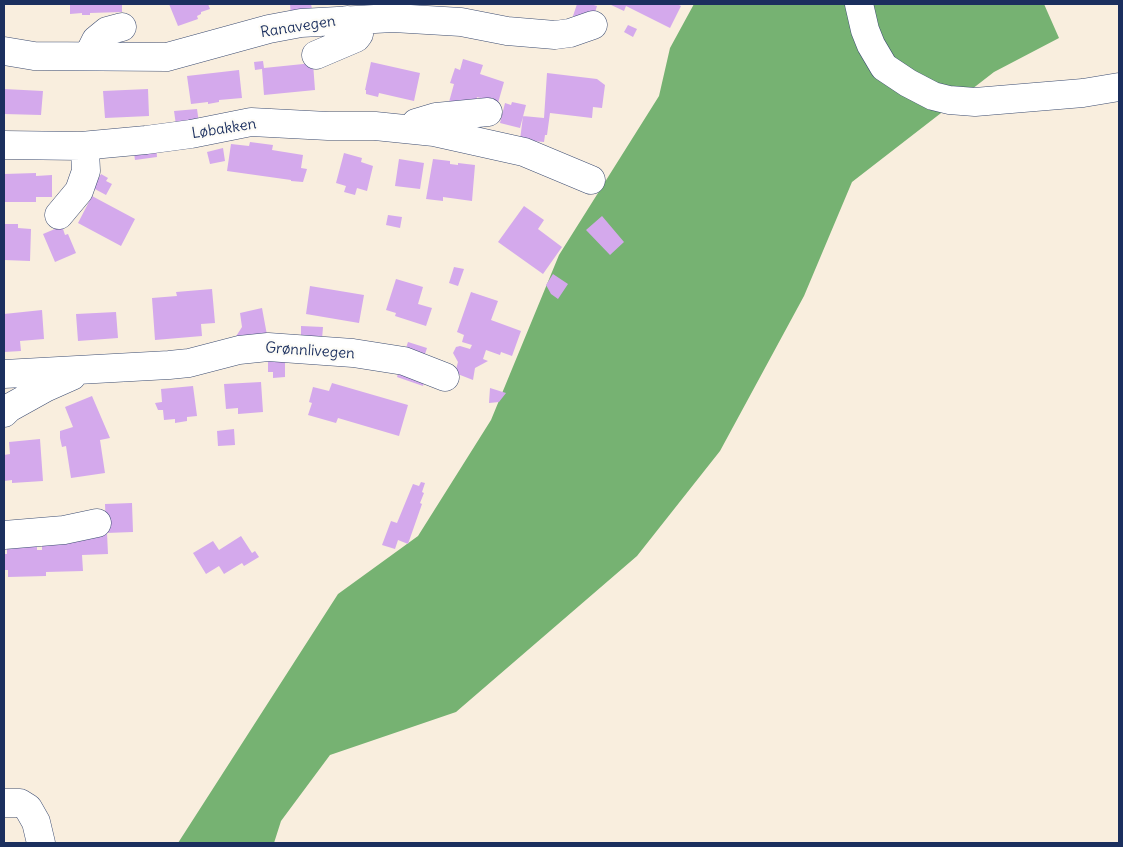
<!DOCTYPE html>
<meta charset="utf-8">
<style>
body{margin:0}
#map{position:relative;width:1123px;height:847px;overflow:hidden;background:#f9eede;font-family:Delius,sans-serif}
canvas{display:block}
.frame{position:absolute;inset:0;border:5px solid #1b2f5e;pointer-events:none}
</style>
<div id="map">
<canvas width="1123" height="847"></canvas>
<div class="frame"></div>
</div>
<script>
const ctx = document.querySelector('canvas').getContext('2d');
ctx.lineJoin = 'round';
function fill(path, color) {
  ctx.fillStyle = color;
  ctx.fill(path, 'evenodd');
}
function shape(rows) {
  const path = new Path2D();
  for (const r of rows) {
    path.moveTo(r[0], r[1]);
    for (let i = 2; i < r.length; i += 2) path.lineTo(r[i], r[i + 1]);
  }
  return path;
}
function trace(path, color, width, dash) {
  ctx.strokeStyle = color;
  ctx.lineWidth = width;
  ctx.lineCap = dash ? 'butt' : 'round';
  ctx.setLineDash(dash || []);
  ctx.stroke(path);
}
function label(font, color, halo, rows, align = 'center') {
  ctx.font = font + ' Delius,sans-serif';
  ctx.lineWidth = 4.5;
  ctx.setLineDash([]);
  ctx.textBaseline = 'middle';
  ctx.strokeStyle = halo;
  ctx.fillStyle = color;
  for (const [text, x, y, turn = 0] of rows) {
    ctx.save();
    ctx.translate(x, y);
    ctx.rotate((+turn || 0) * Math.PI / 180);
    ctx.textAlign = isNaN(turn) ? turn : align;
    if (halo) ctx.strokeText(text, 0, 0);
    ctx.fillText(text, 0, 0);
    ctx.restore();
  }
}
fill(shape([
 [694,4,1044,4,1059,38,994,72,852,182,804,296,720,451,637,556,456,712,330,755,281,821,274,843,178,843,338,594,418,536,491,420,559,255,659,96,670,48]
]), '#76b272');
fill(shape([
 [70,4,122,4,122,12,90,13,90,15,82,15,82,13,70,14],
 [169,4,208,4,210,9,201,12,201,14,197,16,198,19,178,26],
 [290,4,311,4,313,14,291,17],
 [577,4,590,4,597,6,592,22,573,16],
 [609,4,677,4,681,6,670,28,626,6,624,11],
 [628,25,637,29,633,37,624,32],
 [463,59,483,65,480,74,504,82,498,103,477,97,474,108,449,102,454,84,450,83,455,68,460,70],
 [263,61,264,68,313,63,315,90,264,95,262,69,255,70,254,62],
 [371,62,420,73,414,101,379,93,378,97,366,94,366,90,365,90],
 [239,70,242,98,219,100,219,102,208,104,208,102,191,104,187,76],
 [547,73,597,79,605,85,602,108,593,107,592,118,550,113,547,135,545,135,544,142,520,140,523,116,544,118],
 [4,89,43,91,41,115,4,114],
 [148,89,149,116,105,118,103,91],
 [512,102,526,105,520,128,500,123,505,103,511,105],
 [197,109,199,123,176,125,174,111],
 [250,142,273,145,272,150,303,155,301,168,307,169,303,182,291,181,291,178,291,180,227,171,231,144,249,146],
 [156,143,157,157,135,160,133,146],
 [223,148,225,161,210,164,207,152],
 [344,153,362,158,361,162,373,166,367,191,357,188,355,195,344,192,346,186,336,183],
 [399,159,424,163,420,189,395,186],
 [433,159,450,161,450,164,458,165,458,163,475,165,472,201,443,197,443,201,426,199],
 [36,173,36,176,52,175,52,197,36,197,36,202,4,202,4,174],
 [101,174,108,178,106,181,112,184,106,195,93,188],
 [92,196,135,219,121,246,78,223],
 [524,206,544,220,538,229,562,247,543,274,498,242],
 [388,215,402,217,400,228,386,225],
 [602,216,624,242,610,255,586,230],
 [4,224,18,224,18,228,31,229,30,261,4,260],
 [62,226,65,235,68,234,76,253,55,262,43,234],
 [454,267,464,269,458,286,449,283],
 [553,274,568,284,558,299,551,294,546,285],
 [396,279,423,287,418,304,432,308,426,326,395,316,396,313,386,310],
 [310,286,364,295,359,323,306,314],
 [212,289,215,323,201,324,202,336,155,340,152,298,177,296,176,292],
 [471,292,498,301,491,320,521,331,512,356,501,352,500,355,486,350,483,359,488,361,475,368,473,380,455,373,458,362,453,353,456,347,460,346,470,349,472,345,462,342,464,335,457,332],
 [262,308,267,335,233,341,242,327,240,313],
 [42,310,44,339,20,341,21,351,4,352,4,314],
 [116,312,118,338,78,341,76,314],
 [301,326,323,327,322,339,301,338],
 [408,342,427,348,423,360,404,354],
 [285,360,285,377,273,378,273,372,268,372,268,361],
 [401,364,427,373,423,386,397,377],
 [261,382,263,412,238,414,238,408,226,409,224,384],
 [332,383,408,405,399,436,338,418,336,423,308,415,312,403,309,402,313,387,329,391],
 [193,386,197,416,187,417,187,421,175,423,175,419,164,420,163,410,158,410,155,403,162,402,161,389],
 [490,388,506,393,499,402,489,403],
 [92,396,110,438,100,440,105,473,71,478,66,446,62,447,60,438,60,431,73,427,65,407],
 [234,429,235,445,218,446,217,431],
 [40,439,43,481,12,483,12,480,4,481,4,455,10,454,9,442],
 [421,482,425,483,422,492,424,493,420,503,422,504,408,544,398,540,395,549,382,545,391,521,397,523,413,484,419,486],
 [132,503,133,532,106,533,105,504],
 [107,533,108,554,82,555,83,571,46,572,46,576,8,577,8,570,5,570,5,554,7,554,7,547,37,546,37,550,42,550,42,538,63,535],
 [241,536,252,553,255,551,259,557,244,566,242,563,224,574,219,566,206,574,193,553,213,541,219,550]
]), '#d4a9ec');
const minor = shape([
 [859,4,865,30,871,45,884,67,908,83,933,96,949,100,975,102,1083,93,1119,87],
 [4,51,34,56,167,57,269,29,301,23,393,18,461,22,507,31,555,35,570,33,593,25],
 [316,55,356,38,359,34,360,27,347,20],
 [88,56,96,40,107,31,122,27],
 [416,123,436,117,488,112],
 [4,145,81,146,146,140,191,134,251,122,328,126,375,126,434,132,524,152,591,180],
 [59,215,79,191,86,171,85,151,81,146],
 [4,374,169,365,189,363,239,350,268,347,353,353,404,361,445,377],
 [4,413,9,408,45,388,72,376],
 [4,535,64,530,97,523],
 [4,803,20,803,28,808,36,822,41,843]
]);
trace(minor, '#3c4c71', 29);
trace(minor, '#fff', 28);
label('15px', '#1b2f5e', '#fdfcf7', [
 ["Ranavegen",298,27,-9],
 ["Løbakken",224,129,-9],
 ["Grønnlivegen",310,351,4]
]);
</script>
